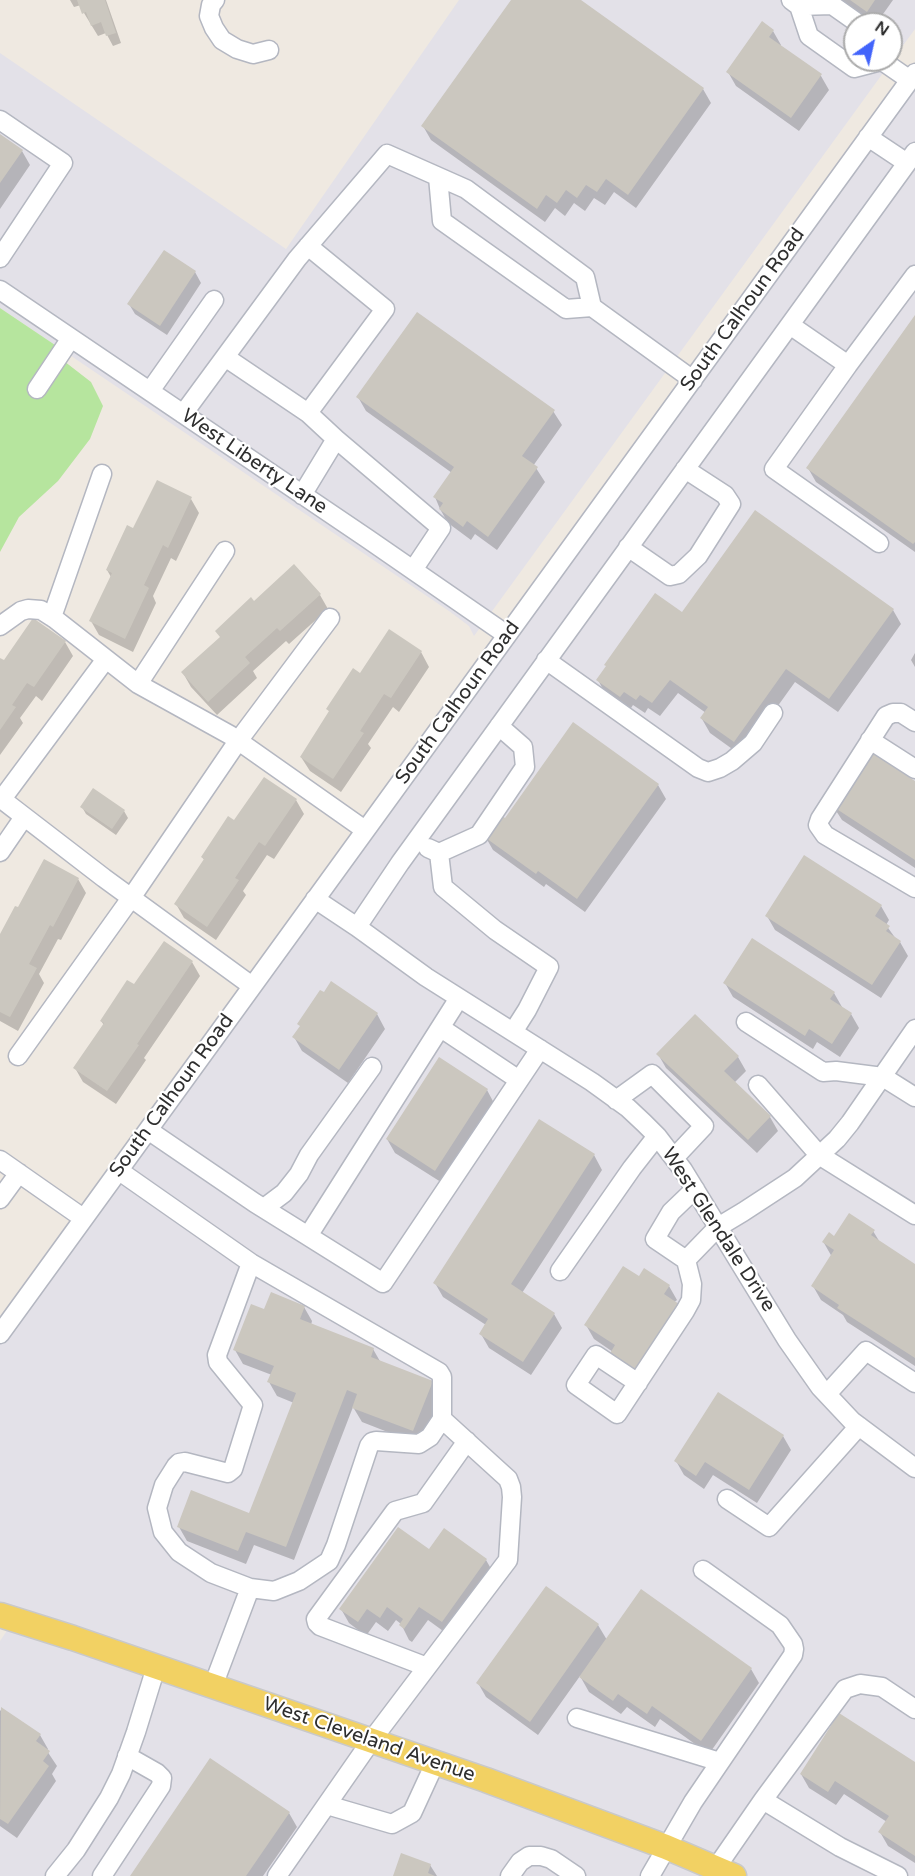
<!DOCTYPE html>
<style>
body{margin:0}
#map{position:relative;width:915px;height:1876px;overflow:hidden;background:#efe9e1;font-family:"Varela Round",sans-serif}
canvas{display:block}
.north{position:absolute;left:843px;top:12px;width:60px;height:60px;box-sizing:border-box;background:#fff;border:2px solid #ababab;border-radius:50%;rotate:34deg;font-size:16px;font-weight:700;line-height:24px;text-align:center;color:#2e2e2e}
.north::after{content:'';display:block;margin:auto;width:21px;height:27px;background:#4264fb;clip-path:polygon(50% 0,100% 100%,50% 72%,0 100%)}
</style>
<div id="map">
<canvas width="915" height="1876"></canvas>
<div class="north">N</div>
</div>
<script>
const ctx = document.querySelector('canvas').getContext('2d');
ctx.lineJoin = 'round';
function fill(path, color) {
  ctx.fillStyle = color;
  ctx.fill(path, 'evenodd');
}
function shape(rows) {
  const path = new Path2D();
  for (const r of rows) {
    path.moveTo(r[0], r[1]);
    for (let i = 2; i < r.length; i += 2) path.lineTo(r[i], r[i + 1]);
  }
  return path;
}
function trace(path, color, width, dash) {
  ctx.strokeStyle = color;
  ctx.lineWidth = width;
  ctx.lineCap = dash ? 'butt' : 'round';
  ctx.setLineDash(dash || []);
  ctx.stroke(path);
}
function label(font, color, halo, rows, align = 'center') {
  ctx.font = font + ' "Varela Round",sans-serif';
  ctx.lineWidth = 4.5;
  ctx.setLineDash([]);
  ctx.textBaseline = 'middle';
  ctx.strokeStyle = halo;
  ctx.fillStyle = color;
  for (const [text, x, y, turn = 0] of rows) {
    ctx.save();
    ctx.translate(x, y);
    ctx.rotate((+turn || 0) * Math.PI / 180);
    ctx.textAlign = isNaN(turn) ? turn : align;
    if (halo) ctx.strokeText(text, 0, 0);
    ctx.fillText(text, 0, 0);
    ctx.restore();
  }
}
fill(shape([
 [459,0,915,0,915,29,474,636,469,626,449,611,0,308,0,53,286,249],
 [855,24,891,24,891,60,855,60],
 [915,73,915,1876,0,1876,0,1641,14,1620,0,1615,0,1334]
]), '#e3e1e8');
fill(shape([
 [0,308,55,345,51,351,91,382,103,406,90,439,58,481,19,517,0,552]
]), '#b6e59e');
fill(shape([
 [70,0,106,0,121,43,113,46,106,33,98,36,84,13,81,5,74,7],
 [513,0,578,0,703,89,711,103,636,208,614,192,605,205,594,198,585,211,574,203,565,216,555,208,545,222,431,140,423,126],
 [840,0,893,0,876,24],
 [773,31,781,45,780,47,821,76,829,90,799,131,736,86,728,72],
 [0,136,22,151,30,165,0,209],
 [164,252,195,272,201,283,167,335,135,314,129,304],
 [915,318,915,552,816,482,808,468],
 [358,397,553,411,562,425,533,466,536,468,545,482,497,550,475,534,471,540,448,523,440,509,435,497,452,473,366,411],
 [191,499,199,513,176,561,171,558,153,596,156,603,133,652,99,635,91,621,111,577,107,570,134,530],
 [320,595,328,609,289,644,286,641,253,671,257,678,217,715,191,687,183,673,221,638,254,603],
 [893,610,901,624,838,712,795,682,742,756,710,733,702,719,706,713,678,693,660,716,648,708,645,713,633,705,629,711,606,695,598,680,682,614],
 [389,631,421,652,429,667,399,712,393,707,368,744,371,748,341,792,310,771,301,757,330,713,328,709,361,675],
 [65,642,73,656,42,701,36,696,20,718,23,723,0,755,0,660,4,663],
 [915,653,915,667,911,660],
 [915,783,915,868,842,820,833,806],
 [658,785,666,799,585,912,546,884,544,887,493,850,485,836,506,820],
 [296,800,304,814,274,859,267,855,243,891,246,895,216,940,184,918,176,904,205,861,202,857,235,822],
 [82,807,124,811,128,818,116,835,86,814],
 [45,861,78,879,86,893,61,940,58,939,39,974,44,983,18,1031,0,1021,0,937,19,909],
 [881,906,889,920,886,925,896,939,900,942,908,956,881,998,775,930,767,916],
 [192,962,200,976,144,1058,146,1060,116,1104,83,1082,75,1068,104,1025,101,1021,134,986],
 [332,983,377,1014,385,1029,348,1083,302,1051,294,1037],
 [725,983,834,993,842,1007,841,1008,851,1014,859,1028,840,1057,817,1042,813,1049,733,997],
 [695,1016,738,1057,746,1071,734,1083,770,1117,778,1131,757,1153,666,1068,658,1054],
 [487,1090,495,1105,444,1184,395,1153,387,1139],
 [594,1155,602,1170,522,1293,554,1314,562,1328,531,1375,489,1348,481,1334,486,1325,443,1297,435,1283],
 [873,1231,881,1244,915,1266,915,1366,847,1322,843,1315,821,1300,813,1286,832,1257,824,1243,835,1238],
 [639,1278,669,1286,677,1300,613,1352,594,1339,586,1325],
 [304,1307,312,1321,311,1325,373,1349,381,1363,432,1383,440,1397,421,1445,362,1422,353,1407,294,1560,254,1545,246,1564,187,1541,179,1527,250,1515,294,1403,277,1396,269,1382,272,1375,243,1364,235,1350,265,1311],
 [783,1436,791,1450,757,1503,713,1475,704,1489,684,1475,676,1461],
 [486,1560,494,1574,450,1636,428,1620,412,1642,409,1640,401,1624,396,1620,388,1631,376,1622,366,1636,349,1623,341,1609],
 [546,1588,598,1625,607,1640,751,1669,759,1683,709,1754,660,1719,655,1727,627,1707,621,1714,589,1692,580,1676,538,1735,486,1697,478,1683],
 [2,1709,40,1735,48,1749,47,1751,57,1766,52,1774,56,1781,17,1838,0,1826,0,1711],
 [915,1764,915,1863,888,1846,880,1832,887,1822,844,1794,836,1805,809,1788,801,1774],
 [289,1813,297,1827,263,1876,131,1876],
 [430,1865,437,1876,394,1876]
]), '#0003');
fill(shape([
 [77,0,105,0,116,33,106,36,101,22,91,26,86,12,82,14],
 [511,0,581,0,704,88,628,195,606,179,597,192,586,185,577,198,566,190,557,203,546,195,537,209,421,126],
 [850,0,875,0,867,12],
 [762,21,774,30,769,37,822,74,791,118,726,72],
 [0,134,23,150,0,183],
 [164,250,196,271,160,326,127,304],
 [417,312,555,410,522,456,538,467,488,537,467,521,463,527,439,509,443,503,433,497,454,467,356,397],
 [915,315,915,542,913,544,806,468],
 [157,480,192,497,168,548,163,545,144,585,149,588,125,639,89,621,112,573,106,570,127,525,133,528],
 [755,510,894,609,829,699,786,669,734,742,700,718,708,707,670,680,652,703,640,695,636,700,624,692,620,697,596,680,606,666,604,665,655,593,682,612],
 [294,564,321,594,280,631,277,628,245,657,250,663,208,702,181,672,220,637,215,631,251,597,254,601],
 [33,618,66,641,34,687,27,683,12,705,16,707,0,730,0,658,4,660],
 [389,629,422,651,391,698,384,694,360,731,364,733,333,779,300,757,329,711,326,709,353,668,360,673],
 [573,722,659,784,577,899,538,871,536,874,483,836,499,813,505,818],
 [868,750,915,781,915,860,832,806],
 [264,777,297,799,265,846,259,842,235,878,239,880,207,927,174,904,204,859,201,857,228,816,234,820],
 [93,788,125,810,112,829,80,807],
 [804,855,882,905,875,916,890,926,886,931,901,941,872,985,765,916],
 [44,859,79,878,53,927,50,925,29,964,37,968,10,1017,0,1012,0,934,15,906,18,907],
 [752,938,835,992,830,999,852,1013,832,1044,809,1029,805,1036,723,983],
 [164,941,193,961,137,1044,139,1045,107,1091,73,1068,104,1023,100,1021,127,980,134,984],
 [331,981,378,1013,339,1070,292,1037,300,1026,297,1024,320,990,324,992],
 [695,1014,739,1056,724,1071,771,1116,748,1140,656,1054],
 [439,1057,488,1089,435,1171,386,1139],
 [539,1119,595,1154,511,1284,555,1313,523,1362,479,1334,488,1319,433,1283],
 [849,1213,875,1230,871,1235,915,1264,915,1358,837,1308,839,1305,811,1286,834,1250,822,1242,829,1232,834,1236],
 [623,1266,639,1276,644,1268,670,1285,664,1294,679,1304,636,1372,609,1355,615,1345,584,1325],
 [271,1292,305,1306,300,1319,374,1348,371,1357,433,1381,413,1431,352,1408,357,1394,347,1390,286,1547,246,1532,238,1551,177,1527,191,1490,249,1513,296,1393,267,1382,274,1366,233,1350,251,1304,264,1309],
 [718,1392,784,1435,749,1490,705,1462,696,1476,674,1461],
 [398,1527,429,1549,444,1528,487,1559,442,1622,419,1607,404,1629,399,1625,403,1619,387,1607,380,1618,367,1609,358,1622,339,1609],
 [546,1586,599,1624,530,1722,476,1683],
 [641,1589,752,1668,701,1741,652,1706,647,1714,618,1694,613,1701,579,1677],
 [1,1707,41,1734,36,1741,50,1751,43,1761,49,1766,8,1824,0,1819],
 [839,1713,915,1762,915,1856,878,1832,889,1816,835,1781,828,1792,800,1774],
 [210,1758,290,1812,246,1876,130,1876],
 [401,1853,431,1864,428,1873,435,1876,393,1876]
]), '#cbc7bf');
const minor = shape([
 [215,0,211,5,209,16,214,28,222,40,237,49,253,54,269,50],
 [791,0,799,6,832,5,859,24],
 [799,6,809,36,854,68,881,61],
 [881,60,910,80],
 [0,120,63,163,0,258],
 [868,137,907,163],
 [438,177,442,221,566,309,592,307],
 [0,290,368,539,507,635],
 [790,325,848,365,774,469,879,543],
 [225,357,308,413,385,309,308,246],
 [848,365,915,275],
 [37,389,71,338],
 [150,391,214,300],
 [183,414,297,259,387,154,466,189,585,277,592,307,693,380],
 [336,439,441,528,413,570],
 [302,495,336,439,308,413],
 [628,547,670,576,679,574,698,556,731,504,725,495,685,469],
 [52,617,102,474],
 [0,626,21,611,28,609,41,610,55,619,138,684,230,735,365,830],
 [546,660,698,768,708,772,720,768,732,761,753,743,773,713],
 [138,684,225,551],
 [915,722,901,713,893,713,886,716,820,819,818,825,825,835,915,888],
 [870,740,915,769],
 [0,798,104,878,252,986],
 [2,799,106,659],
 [428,848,439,853,479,835,525,767,523,747,499,726],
 [0,852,24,817],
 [439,853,443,887,495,930,549,967,527,1010,513,1032],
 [315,899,357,927,426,977,592,1082,628,1108,644,1123,657,1136,683,1170,787,1340,820,1387,852,1421,915,1468],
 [357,927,400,863,915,152],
 [459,998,308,1236,383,1283,540,1049],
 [746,1022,823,1072,836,1071,883,1077,915,1097],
 [441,1028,519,1080],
 [18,1056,131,898,238,741,330,618],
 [758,1085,819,1155,915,1215],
 [616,1100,652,1074,704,1126,674,1158],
 [148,1130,255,1203,308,1236],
 [0,1160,83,1218],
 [118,1170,251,1263,439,1372,442,1377,442,1419,430,1437,419,1444,376,1441,372,1442,369,1446,336,1545,329,1561,299,1581,274,1591,250,1588,213,1686],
 [695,1189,671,1212,655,1239,686,1260,718,1227,743,1212,795,1178,837,1139,850,1123,915,1029],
 [0,1199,19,1173],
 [264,1208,284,1193,299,1174,309,1155,372,1067],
 [560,1271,632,1168,657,1136],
 [0,1334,915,73],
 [638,1383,596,1355,576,1385,617,1414,685,1311,691,1300,692,1284,686,1260],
 [827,1394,866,1351,915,1383],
 [727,1499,769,1527,859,1426],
 [250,1588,211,1573,179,1552,163,1532,157,1508,164,1485,176,1466,179,1463,185,1462,228,1473,233,1469,253,1405,218,1362,217,1355,251,1263],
 [427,1667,320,1626,317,1623,316,1619,395,1511,423,1503,467,1441],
 [577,1718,720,1762],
 [763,1800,845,1689,860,1684,882,1687,915,1709],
 [327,1805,392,1824,412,1813,435,1763],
 [716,1868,763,1800,840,1847,898,1876],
 [55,1876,76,1850,109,1798,121,1774,136,1732,156,1667],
 [102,1876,161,1786,162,1778,157,1773,127,1756],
 [277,1876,371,1741,508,1560,512,1497,511,1487,508,1479,442,1419],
 [510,1876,520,1862,529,1856,541,1856,551,1859,576,1876],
 [650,1876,693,1802,793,1655,794,1649,793,1644,780,1625,703,1570]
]);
const major = shape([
 [0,1615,73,1638,486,1780,666,1847,734,1876]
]);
trace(minor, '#b4b7c1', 21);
trace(major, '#c9c9c9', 27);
trace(minor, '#fff', 18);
trace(major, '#f2d163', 24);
label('20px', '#2e2e2e', '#fff', [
 ["South Calhoun Road",743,310,-54],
 ["West Liberty Lane",254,462,34],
 ["South Calhoun Road",458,703,-54],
 ["South Calhoun Road",172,1096,-54],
 ["West Glendale Drive",718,1230,57],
 ["West Cleveland Avenue",369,1740,19]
]);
</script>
